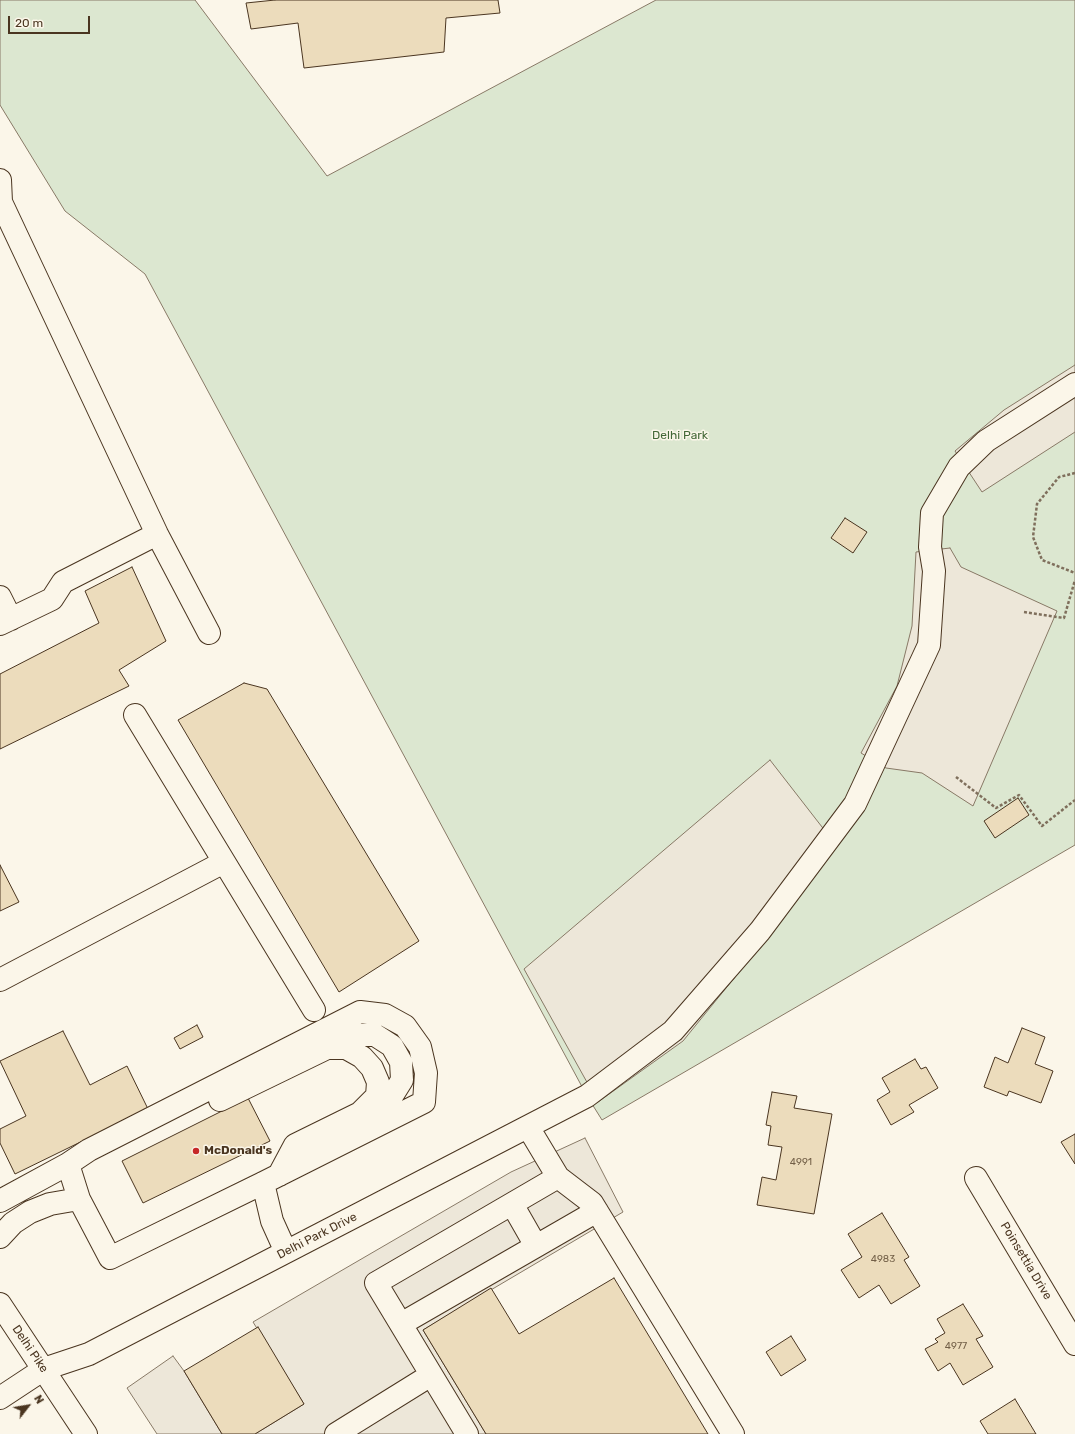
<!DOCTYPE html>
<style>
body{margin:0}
#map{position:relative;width:1075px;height:1434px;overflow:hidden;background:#fbf6e9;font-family:Rubik,sans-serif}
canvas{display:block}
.north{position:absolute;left:8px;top:1386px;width:40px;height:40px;-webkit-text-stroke:3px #fbf6e9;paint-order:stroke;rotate:59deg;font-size:11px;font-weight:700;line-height:16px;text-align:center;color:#4a3520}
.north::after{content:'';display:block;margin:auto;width:14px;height:18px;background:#4a3520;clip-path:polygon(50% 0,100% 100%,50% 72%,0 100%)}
.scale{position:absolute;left:8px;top:16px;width:82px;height:18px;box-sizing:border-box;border:2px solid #4a3520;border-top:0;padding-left:5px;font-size:12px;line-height:14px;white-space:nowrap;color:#4a3520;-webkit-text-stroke:3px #fbf6e9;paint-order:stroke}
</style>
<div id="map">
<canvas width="1075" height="1434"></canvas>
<div class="north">N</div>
<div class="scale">20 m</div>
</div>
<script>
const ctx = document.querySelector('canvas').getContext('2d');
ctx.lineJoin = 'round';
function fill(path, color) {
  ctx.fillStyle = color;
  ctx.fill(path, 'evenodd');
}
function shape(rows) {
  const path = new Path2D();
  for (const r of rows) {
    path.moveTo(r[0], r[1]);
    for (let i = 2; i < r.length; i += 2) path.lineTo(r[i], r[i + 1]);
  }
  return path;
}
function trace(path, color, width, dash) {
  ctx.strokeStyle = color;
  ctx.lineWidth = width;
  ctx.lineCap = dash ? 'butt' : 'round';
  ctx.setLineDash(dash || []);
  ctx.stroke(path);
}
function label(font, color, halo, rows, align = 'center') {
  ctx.font = font + ' Rubik,sans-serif';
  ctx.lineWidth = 3;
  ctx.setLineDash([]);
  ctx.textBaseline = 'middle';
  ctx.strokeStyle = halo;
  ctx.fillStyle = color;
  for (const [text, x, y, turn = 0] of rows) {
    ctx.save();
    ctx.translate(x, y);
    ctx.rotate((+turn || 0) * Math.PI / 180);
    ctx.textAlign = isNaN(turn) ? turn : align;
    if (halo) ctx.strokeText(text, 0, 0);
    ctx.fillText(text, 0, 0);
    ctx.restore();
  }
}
const green = shape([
 [0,0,195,0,327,176,656,0,1075,0,1075,845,602,1120,587,1096,145,274,65,211,0,105,0,0]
]);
fill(green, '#dce7d0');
trace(green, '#887966', 1);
const parking = shape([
 [1075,365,1075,432,982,492,955,451,1004,410,1075,365],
 [950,548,961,567,1057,611,973,806,922,773,886,768,861,753,897,686,912,626,916,552,950,548],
 [770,760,836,845,735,977,683,1041,598,1102,524,969,770,760],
 [585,1138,623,1212,423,1330,486,1434,255,1434,304,1404,253,1322,511,1172,585,1138],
 [173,1356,184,1371,222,1434,157,1434,127,1388,173,1356]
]);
fill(parking, '#ede7d9');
trace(parking, '#887966', 1);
const building = shape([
 [275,0,498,0,500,13,446,18,444,52,304,68,298,23,251,29,246,3,275,0],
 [845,518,867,532,853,553,831,538,845,518],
 [132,567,166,641,119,670,129,686,0,749,0,674,99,623,85,591,132,567],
 [244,683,267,689,419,941,339,992,178,720,244,683],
 [1018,798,1029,815,995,838,984,821,1018,798],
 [0,865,19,902,0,911,0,865],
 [197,1025,203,1037,180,1049,174,1038,197,1025],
 [1022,1028,1045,1037,1035,1064,1053,1071,1041,1103,1009,1091,1007,1096,984,1087,995,1057,1008,1063,1022,1028],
 [63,1031,90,1085,127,1066,148,1109,15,1174,0,1143,0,1129,26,1116,0,1061,63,1031],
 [915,1059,921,1069,926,1067,938,1088,909,1105,914,1112,891,1125,877,1100,890,1092,882,1078,915,1059],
 [772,1092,797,1096,794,1108,832,1114,814,1214,757,1205,762,1177,776,1180,782,1147,768,1145,771,1126,766,1125,772,1092],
 [248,1098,270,1141,143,1203,122,1161,248,1098],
 [1075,1134,1075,1164,1061,1142,1075,1134],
 [882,1213,909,1257,904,1260,920,1286,891,1304,879,1285,859,1298,841,1270,862,1257,848,1234,882,1213],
 [614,1278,708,1434,486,1434,423,1330,491,1288,519,1334,614,1278],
 [963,1304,983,1336,976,1339,993,1367,963,1385,950,1363,938,1371,925,1349,938,1342,935,1339,945,1333,937,1319,963,1304],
 [258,1327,304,1404,255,1434,222,1434,184,1371,258,1327],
 [791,1336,806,1360,781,1376,766,1352,791,1336],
 [1015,1399,1036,1434,988,1434,980,1421,1015,1399]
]);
fill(building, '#ecdcbc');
trace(building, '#4a3520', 1);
const minor = shape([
 [0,180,1,202,157,534,209,633],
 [0,597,11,619],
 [0,624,52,599,63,582,157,534],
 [135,715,314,1010],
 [0,980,224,862],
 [327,1048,358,1035,375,1035,392,1046,401,1062,402,1080,392,1096,367,1109],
 [220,1100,327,1048,346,1048,362,1057,372,1068,378,1082,377,1096,360,1113,295,1145,279,1175],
 [528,1127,558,1177,592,1203,733,1434],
 [976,1178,1075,1344],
 [263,1183,272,1221,286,1252],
 [0,1201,68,1164,89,1150,360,1012,385,1015,405,1026,420,1047,426,1073,424,1102,263,1183,110,1258,79,1199,68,1164],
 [512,1204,536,1246],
 [0,1237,13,1223,30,1212,50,1204,79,1199],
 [0,1304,86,1434],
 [401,1324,597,1211],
 [0,1398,44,1369,89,1354,587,1096,673,1031,760,931,855,804,929,645,934,571,930,547,932,513,959,467,986,441,1075,384],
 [336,1434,431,1375],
 [467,1434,376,1283,558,1177]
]);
trace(minor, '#4a3520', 24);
trace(shape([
 [1075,473,1059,477,1037,504,1033,537,1042,560,1075,573],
 [1024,612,1064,618,1075,580],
 [956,777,996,808,1019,795,1042,826,1075,800]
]), '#7f6f5c', 2.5, [3, 2]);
trace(minor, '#fbf6e9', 22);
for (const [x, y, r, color] of [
 [196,1151,4,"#c62828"]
]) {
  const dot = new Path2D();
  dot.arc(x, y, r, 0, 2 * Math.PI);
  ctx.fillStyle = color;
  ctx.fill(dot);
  trace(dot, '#fbf6e9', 1.5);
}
label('10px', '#725f47', null, [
 ["4991",801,1162],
 ["4983",883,1259],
 ["4977",956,1346]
]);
label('12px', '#436837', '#fbf6e9', [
 ["Delhi Park",680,436]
]);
label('bold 12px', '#4a3520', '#fbf6e9', [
 ["McDonald's",204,1151]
], 'left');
label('12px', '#4a3520', '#fbf6e9', [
 ["Delhi Park Drive",317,1236,-27],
 ["Poinsettia Drive",1026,1261,59],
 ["Delhi Pike",30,1349,56]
]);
</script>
